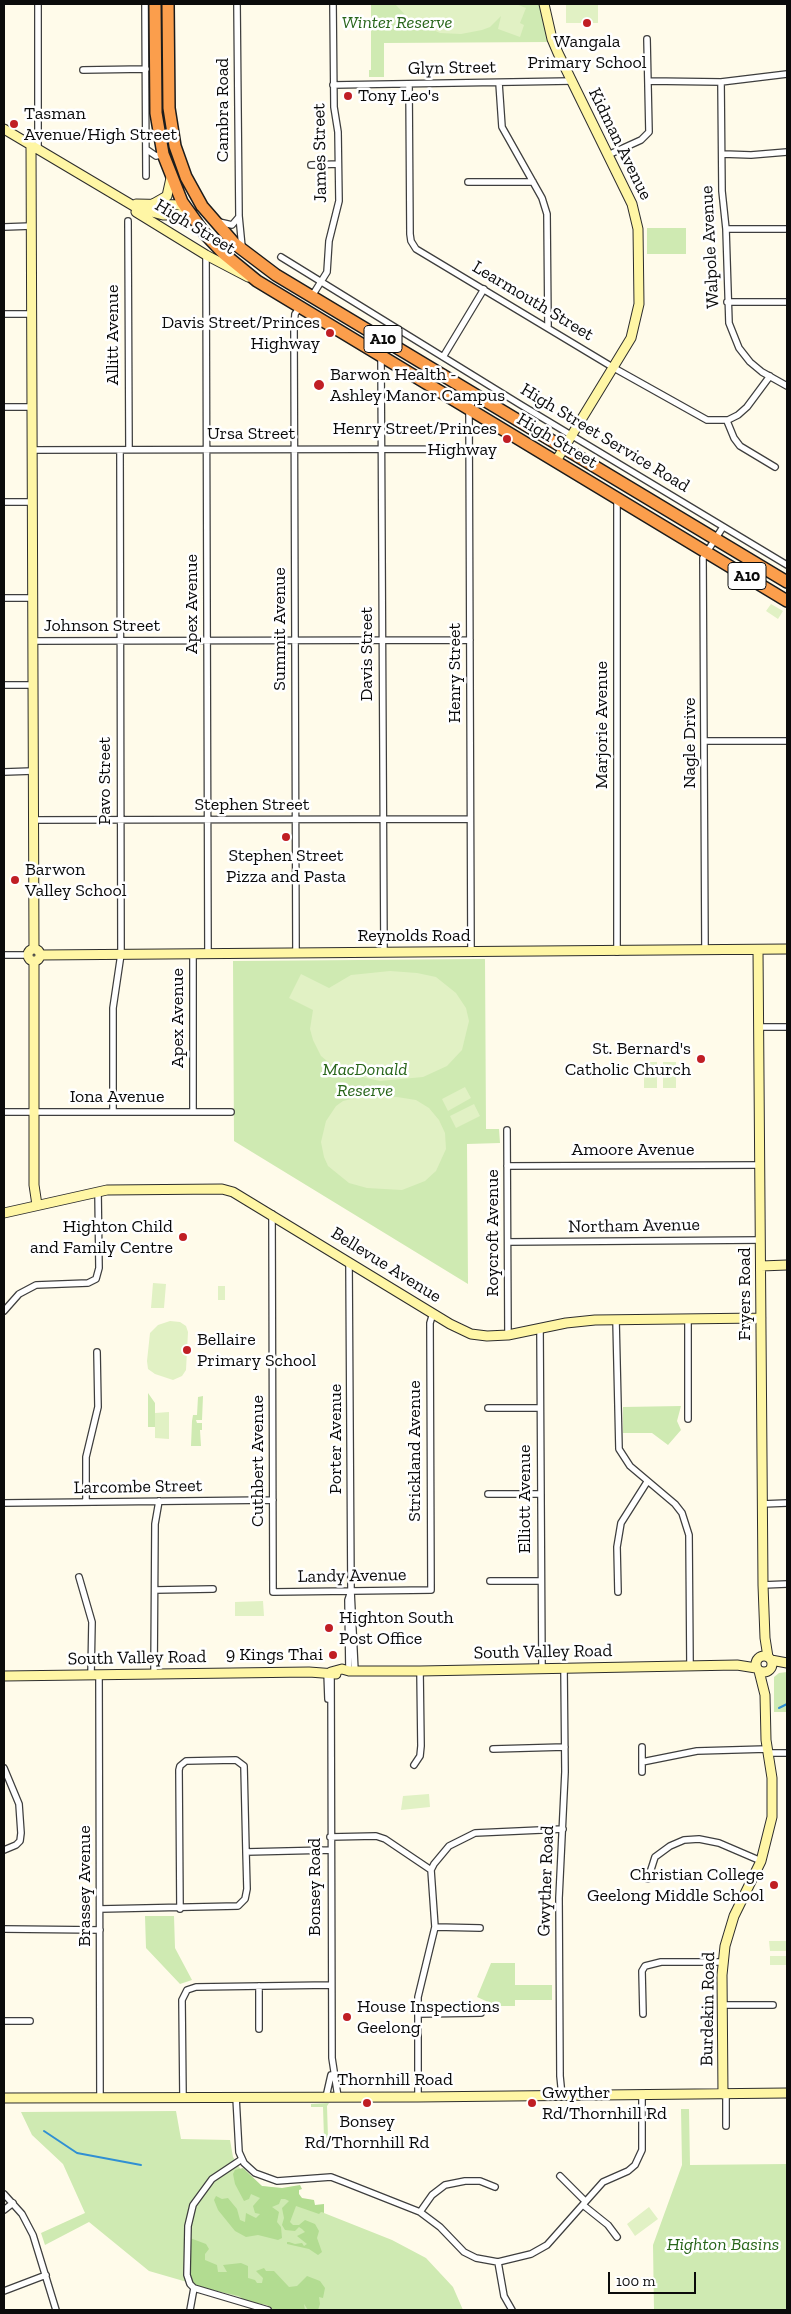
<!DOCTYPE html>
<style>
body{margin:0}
#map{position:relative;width:791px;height:2314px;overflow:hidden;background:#fffbea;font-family:"Zilla Slab",serif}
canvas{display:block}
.frame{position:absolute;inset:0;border:5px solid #0b0b0b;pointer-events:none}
.scale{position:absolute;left:608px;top:2272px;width:88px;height:22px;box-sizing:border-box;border:2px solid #0b0b0b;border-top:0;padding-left:6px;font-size:15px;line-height:18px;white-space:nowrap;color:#0b0b0b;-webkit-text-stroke:4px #fff;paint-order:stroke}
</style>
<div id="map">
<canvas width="791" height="2314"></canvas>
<div class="frame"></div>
<div class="scale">100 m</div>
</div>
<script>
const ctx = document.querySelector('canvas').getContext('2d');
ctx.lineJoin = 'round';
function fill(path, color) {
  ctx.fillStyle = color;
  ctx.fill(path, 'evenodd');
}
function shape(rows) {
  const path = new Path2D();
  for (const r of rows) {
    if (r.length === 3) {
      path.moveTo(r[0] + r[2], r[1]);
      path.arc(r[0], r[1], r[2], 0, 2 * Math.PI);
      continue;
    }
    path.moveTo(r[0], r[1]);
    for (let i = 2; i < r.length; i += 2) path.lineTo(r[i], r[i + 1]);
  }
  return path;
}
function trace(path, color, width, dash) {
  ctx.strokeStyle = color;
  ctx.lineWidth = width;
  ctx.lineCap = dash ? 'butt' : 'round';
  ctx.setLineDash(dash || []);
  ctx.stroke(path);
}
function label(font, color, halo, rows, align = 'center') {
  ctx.font = font + ' "Zilla Slab",serif';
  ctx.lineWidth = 5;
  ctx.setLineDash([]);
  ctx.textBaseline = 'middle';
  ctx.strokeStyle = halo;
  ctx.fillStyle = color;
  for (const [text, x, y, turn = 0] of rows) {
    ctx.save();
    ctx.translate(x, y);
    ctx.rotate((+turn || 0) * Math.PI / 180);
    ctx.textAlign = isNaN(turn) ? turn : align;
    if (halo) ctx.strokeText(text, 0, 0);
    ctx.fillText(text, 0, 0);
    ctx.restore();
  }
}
fill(shape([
 [371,4,539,4,550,42,384,43,384,77,369,77,369,70,371,70],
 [647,228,686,228,686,254,647,254],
 [264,850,264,861,243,861,246,851],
 [485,959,486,1129,499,1129,500,1143,467,1144,468,1284,234,1141,233,961],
 [148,1393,155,1403,155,1427,148,1427],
 [203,1396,202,1420,196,1420,197,1423,202,1423,202,1430,200,1430,201,1446,191,1446,192,1421,193,1415,197,1415,198,1397],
 [681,1406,677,1421,681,1430,668,1445,652,1433,623,1433,623,1407],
 [787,1672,787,1712,774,1712,774,1677,779,1673],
 [145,1916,174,1916,175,1948,192,1980,180,1984,146,1948],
 [491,1963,515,1963,515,1985,552,1985,552,2000,515,2000,515,2006,497,2006,477,1997],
 [329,2103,327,2106,328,2138,324,2138,323,2107,311,2107,311,2104],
 [681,2109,689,2109,690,2165,787,2164,787,2310,654,2310,653,2245,682,2165],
 [176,2111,181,2139,230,2140,233,2157,241,2170,252,2181,262,2186,274,2188,324,2213,392,2240,426,2258,453,2287,463,2310,284,2310,149,2271,89,2222,45,2245,41,2233,85,2213,63,2164,32,2135,21,2112]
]), '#cfeab2');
fill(shape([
 [243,2168,262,2186,282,2188,300,2185,302,2189,299,2190,299,2194,302,2198,314,2200,315,2205,324,2204,324,2213,321,2212,319,2214,296,2206,290,2222,293,2225,299,2225,305,2220,315,2224,319,2231,317,2238,322,2252,318,2255,309,2249,287,2244,287,2242,289,2242,295,2244,302,2243,304,2246,307,2244,297,2236,305,2232,302,2229,299,2227,295,2231,285,2230,282,2225,284,2218,282,2208,289,2201,285,2199,281,2199,279,2204,272,2207,279,2212,277,2222,281,2227,282,2238,278,2240,258,2235,246,2237,235,2231,218,2210,214,2200,216,2196,222,2199,228,2198,237,2209,240,2220,245,2222,246,2213,256,2218,260,2214,255,2213,253,2206,260,2198,251,2194,249,2199,244,2201,235,2184,233,2174,235,2170],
 [190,2238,206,2244,209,2249,205,2254,205,2260,217,2265,218,2272,227,2272,223,2265,241,2263,248,2266,248,2278,255,2280,257,2283,262,2283,263,2278,256,2271,264,2268,266,2271,274,2271,289,2287,297,2286,307,2276,320,2281,325,2288,323,2298,319,2297,320,2304,318,2310,308,2310,304,2304,305,2310,272,2309,267,2305,245,2301,239,2296,195,2286,191,2283,190,2276]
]), '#b2dc91');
fill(shape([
 [395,4,516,4,526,8,520,23,524,25,520,37,498,29,501,16,490,27,482,30,461,34,440,33,409,19],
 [566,4,598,4,598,23,566,23],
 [771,604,783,611,778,619,766,611],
 [390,971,417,973,436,977,456,993,466,1008,469,1021,462,1050,447,1066,423,1077,380,1081,340,1072,321,1056,313,1040,310,1029,313,1010,289,998,301,974,329,988,351,975],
 [657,1062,657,1088,644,1088,644,1062],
 [663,1062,676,1062,676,1088,663,1088],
 [465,1087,471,1098,448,1111,442,1099],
 [363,1096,397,1097,416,1100,429,1108,439,1120,445,1133,446,1149,436,1171,425,1181,402,1190,367,1188,349,1183,328,1166,324,1157,321,1142,326,1121,336,1106,343,1101],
 [474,1104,480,1116,456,1128,450,1116],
 [153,1283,166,1284,164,1308,151,1308],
 [218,1286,225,1286,225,1300,218,1300],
 [170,1321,180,1322,186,1326,188,1332,186,1370,182,1376,173,1380,155,1374,148,1369,147,1361,150,1333,158,1325],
 [169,1412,169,1439,155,1438,155,1413],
 [263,1601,264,1616,235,1616,235,1602],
 [429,1794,430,1807,401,1810,403,1796],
 [769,1941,787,1941,787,1951,770,1951],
 [770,1956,787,1956,787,1965,770,1965],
 [649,2207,658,2219,635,2236,627,2224]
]), '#e1f1c4');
trace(shape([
 [779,1708,787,1704],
 [44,2131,77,2153,141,2165]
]), '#3090d3', 2);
const street = shape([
 [145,4,146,176],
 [237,4,239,216,242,247],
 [83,70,146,69],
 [648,81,721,82,787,74],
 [721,82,722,191,726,229,729,323,739,348,750,362,762,372,787,386],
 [499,83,502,127,542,198,547,214,548,326],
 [409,84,410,234,411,241,416,249,614,368,707,420,728,420,738,415,747,407,770,376],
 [333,85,572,81],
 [38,149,38,4],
 [146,149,156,156,163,154],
 [723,154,751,155,787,152],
 [608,155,641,140,649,132,647,39],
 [311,165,338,164],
 [468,182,533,182],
 [128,221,129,450],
 [219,222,232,225,238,218],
 [4,227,32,226],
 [726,229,787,229],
 [206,255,208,953],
 [281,257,521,405,787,565],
 [312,296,327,272,329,241,339,201,338,132,334,107,333,4],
 [727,302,787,302],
 [4,314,32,314],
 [381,356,384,953],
 [443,357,484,289],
 [4,407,32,407],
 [727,421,734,438,740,446,775,467],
 [32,450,469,449],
 [617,498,617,952],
 [4,502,32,502],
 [4,598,33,598],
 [33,641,470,640],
 [4,685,33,685],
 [705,741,787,741],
 [4,772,33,771],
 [33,820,470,819],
 [705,950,703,558,723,527],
 [471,952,469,409,476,395],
 [296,953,294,328,295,314,300,307],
 [4,955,28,955],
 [758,1027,787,1027],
 [4,1112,231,1112],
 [113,1112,113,1008,121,954,120,450],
 [193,1112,193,953],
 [507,1130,508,1335],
 [507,1166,759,1165],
 [272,1214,273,1592,431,1590,430,1323,433,1313],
 [508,1242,761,1240],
 [349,1262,351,1591,355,1671],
 [4,1311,19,1294,36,1285,88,1283,96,1279,99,1268,98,1191],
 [616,1320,619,1449,630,1466,675,1504,682,1513,689,1535,690,1665],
 [540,1329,542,1668],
 [488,1408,540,1408],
 [688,1419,688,1320],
 [488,1494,541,1494],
 [86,1502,86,1457,98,1407,97,1352],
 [4,1503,273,1500],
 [762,1504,787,1503],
 [79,1577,92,1622,91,1675],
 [490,1581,541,1581],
 [763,1585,787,1584],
 [155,1590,213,1589],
 [618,1592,617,1547,621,1523,647,1482],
 [349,1671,348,1600,351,1591],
 [327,1672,328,1699],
 [331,1672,332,2058,338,2097],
 [154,1674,155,1524,159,1501],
 [99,1675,100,2098],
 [642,1747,642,1772],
 [493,1749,565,1747],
 [768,1753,787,1753],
 [642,1762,697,1751,767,1749],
 [414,1765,420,1756,421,1746,420,1671],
 [4,1768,19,1804,21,1833,20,1841,16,1845,4,1850],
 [330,1837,376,1836,385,1839,431,1870,435,1927,418,1997,418,2097],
 [431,1870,434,1864,449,1846,475,1833,563,1829],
 [648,1879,655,1857,670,1846,684,1840,699,1839,719,1843,761,1861],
 [100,1909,238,1906,245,1899,247,1889,246,1852],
 [180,1909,179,1770,180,1766,186,1761,236,1760,244,1766,246,1852,330,1850],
 [435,1927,480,1928],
 [4,1929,100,1930],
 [723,2005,773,2005],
 [418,2014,481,2013],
 [643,2014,642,1971,645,1966,661,1962,723,1962],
 [4,2021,30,2021],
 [259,2029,259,1986],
 [726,2094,726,2126],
 [562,2096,560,2076,559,1898,565,1772,564,1668],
 [183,2097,182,2000,187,1990,196,1987,331,1985],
 [236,2097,239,2152,244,2163,255,2173,277,2181,331,2177,344,2182,420,2212,440,2227,464,2252,476,2258,498,2262,531,2254,547,2245,603,2182,628,2171,635,2165,642,2150,642,2095],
 [326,2097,331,2075],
 [242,2159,212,2179,193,2205,188,2226,187,2275,190,2284,194,2288,268,2310],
 [560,2176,585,2201],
 [4,2194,22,2214,33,2235,56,2310],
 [583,2205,608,2225,617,2237],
 [4,2210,13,2203],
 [420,2212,432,2195,445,2185,465,2181,480,2181,495,2187],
 [498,2262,504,2296,512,2310],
 [4,2291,46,2275],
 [190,2310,194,2288]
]);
const secondary = shape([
 [544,4,552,39,558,53,632,204,638,229,639,304,631,338,556,461],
 [4,129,137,208,163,215,177,215,189,211],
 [31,145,34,949],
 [136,204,185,205],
 [153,204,167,196,171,178],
 [136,212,206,255,248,277],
 [34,955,6],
 [758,950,763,1585,765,1638,768,1657],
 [40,955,787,949],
 [34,961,34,1185,37,1205],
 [4,1213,107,1190,222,1189,233,1192,450,1324,471,1334,487,1336,508,1335,566,1323,595,1320,761,1318],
 [761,1266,787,1265],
 [764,1664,8],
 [771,1660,787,1663],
 [331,1672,342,1669,349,1671,420,1671,737,1665,756,1668],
 [4,1676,309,1672,336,1674],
 [723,2094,722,1975,725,1946,734,1916,761,1861,772,1817,772,1778,766,1740,765,1695,759,1671],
 [4,2098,418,2097,787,2093]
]);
const highway = shape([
 [155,4,156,113,163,154,182,202,205,234,224,254,257,281,787,601],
 [168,4,169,108,175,146,186,177,202,206,235,244,276,275,787,582]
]);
trace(street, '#3e3e3e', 8);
trace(secondary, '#2d2d2d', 11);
trace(highway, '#1c1c1c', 14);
trace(street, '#fff', 5.5);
trace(secondary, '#fff6a5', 9);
trace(highway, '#fb9e4c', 11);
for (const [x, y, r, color] of [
 [587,23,5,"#c01e24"],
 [348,96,5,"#c01e24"],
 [14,124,5,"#c01e24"],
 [330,333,5,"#c01e24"],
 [319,385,6,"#c01e24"],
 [507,439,5,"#c01e24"],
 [286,837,5,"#c01e24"],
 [15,880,5,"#c01e24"],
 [701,1059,5,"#c01e24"],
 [183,1237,5,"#c01e24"],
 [187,1350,5,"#c01e24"],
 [329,1628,5,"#c01e24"],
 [333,1655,5,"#c01e24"],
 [774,1885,5,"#c01e24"],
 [347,2017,5,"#c01e24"],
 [367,2103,5,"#c01e24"],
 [532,2103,5,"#c01e24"]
]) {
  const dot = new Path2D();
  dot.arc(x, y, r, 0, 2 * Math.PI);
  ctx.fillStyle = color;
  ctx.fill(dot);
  trace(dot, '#fff', 2);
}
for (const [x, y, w] of [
 [383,339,38],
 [747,576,38]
]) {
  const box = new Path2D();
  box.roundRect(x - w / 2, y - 13.5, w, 27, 4);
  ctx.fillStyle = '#fff';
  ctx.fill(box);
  trace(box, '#0b0b0b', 1);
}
label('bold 16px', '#0b0b0b', null, [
 ["A10",383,339],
 ["A10",747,576]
]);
label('italic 18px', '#28651a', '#fff', [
 ["Winter Reserve",397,23],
 ["MacDonald",365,1070],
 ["Reserve",365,1091],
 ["Highton Basins",723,2245]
]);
label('18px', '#0b0b0b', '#fff', [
 ["Wangala",587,42,"center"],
 ["Primary School",587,63,"center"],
 ["Tony Leo's",358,96],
 ["Tasman",24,114],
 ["Avenue/High Street",24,135],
 ["Davis Street/Princes",320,323,"right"],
 ["Highway",320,344,"right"],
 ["Barwon Health -",330,375],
 ["Ashley Manor Campus",330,396],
 ["Henry Street/Princes",497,429,"right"],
 ["Highway",497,450,"right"],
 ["Stephen Street",286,856,"center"],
 ["Pizza and Pasta",286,877,"center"],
 ["Barwon",25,870],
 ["Valley School",25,891],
 ["St. Bernard's",691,1049,"right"],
 ["Catholic Church",691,1070,"right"],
 ["Highton Child",173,1227,"right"],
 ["and Family Centre",173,1248,"right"],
 ["Bellaire",197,1340],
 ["Primary School",197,1361],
 ["Highton South",339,1618],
 ["Post Office",339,1639],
 ["9 Kings Thai",323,1655,"right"],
 ["Christian College",764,1875,"right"],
 ["Geelong Middle School",764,1896,"right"],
 ["House Inspections",357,2007],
 ["Geelong",357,2028],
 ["Gwyther",542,2093],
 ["Rd/Thornhill Rd",542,2114],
 ["Bonsey",367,2122,"center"],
 ["Rd/Thornhill Rd",367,2143,"center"]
], 'left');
label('18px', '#0b0b0b', '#fff', [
 ["Glyn Street",452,68,-1],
 ["Cambra Road",223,110,-90],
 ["Kidman Avenue",620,144,64],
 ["James Street",320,153,-91],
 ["High Street",195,227,31],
 ["Walpole Avenue",710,247,-93],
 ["Learmouth Street",533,301,31],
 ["Allitt Avenue",113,335,-90],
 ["Ursa Street",251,434],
 ["High Street Service Road",605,438,31],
 ["High Street",557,441,31],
 ["Apex Avenue",192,604,-90],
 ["Johnson Street",102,626],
 ["Summit Avenue",280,629,-90],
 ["Davis Street",367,654,-90],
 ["Henry Street",455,673,-90],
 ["Marjorie Avenue",602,725,-90],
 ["Nagle Drive",690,743,-90],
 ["Pavo Street",105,781,-90],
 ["Stephen Street",252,805],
 ["Reynolds Road",414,936],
 ["Apex Avenue",178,1018,-90],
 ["Iona Avenue",117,1097],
 ["Amoore Avenue",633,1150],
 ["Northam Avenue",634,1226,-1],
 ["Roycroft Avenue",493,1233,-90],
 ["Bellevue Avenue",386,1265,32],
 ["Fryers Road",745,1294,-90],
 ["Porter Avenue",336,1439,-90],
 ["Strickland Avenue",415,1451,-90],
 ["Cuthbert Avenue",258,1461,-90],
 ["Larcombe Street",138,1487,-1],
 ["Elliott Avenue",525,1499,-90],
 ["Landy Avenue",352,1576,-1],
 ["South Valley Road",543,1652,-1],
 ["South Valley Road",137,1658,-1],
 ["Gwyther Road",546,1881,-88],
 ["Brassey Avenue",85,1886,-90],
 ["Bonsey Road",315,1887,-90],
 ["Burdekin Road",708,2009,-89],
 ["Thornhill Road",395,2080]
]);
</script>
